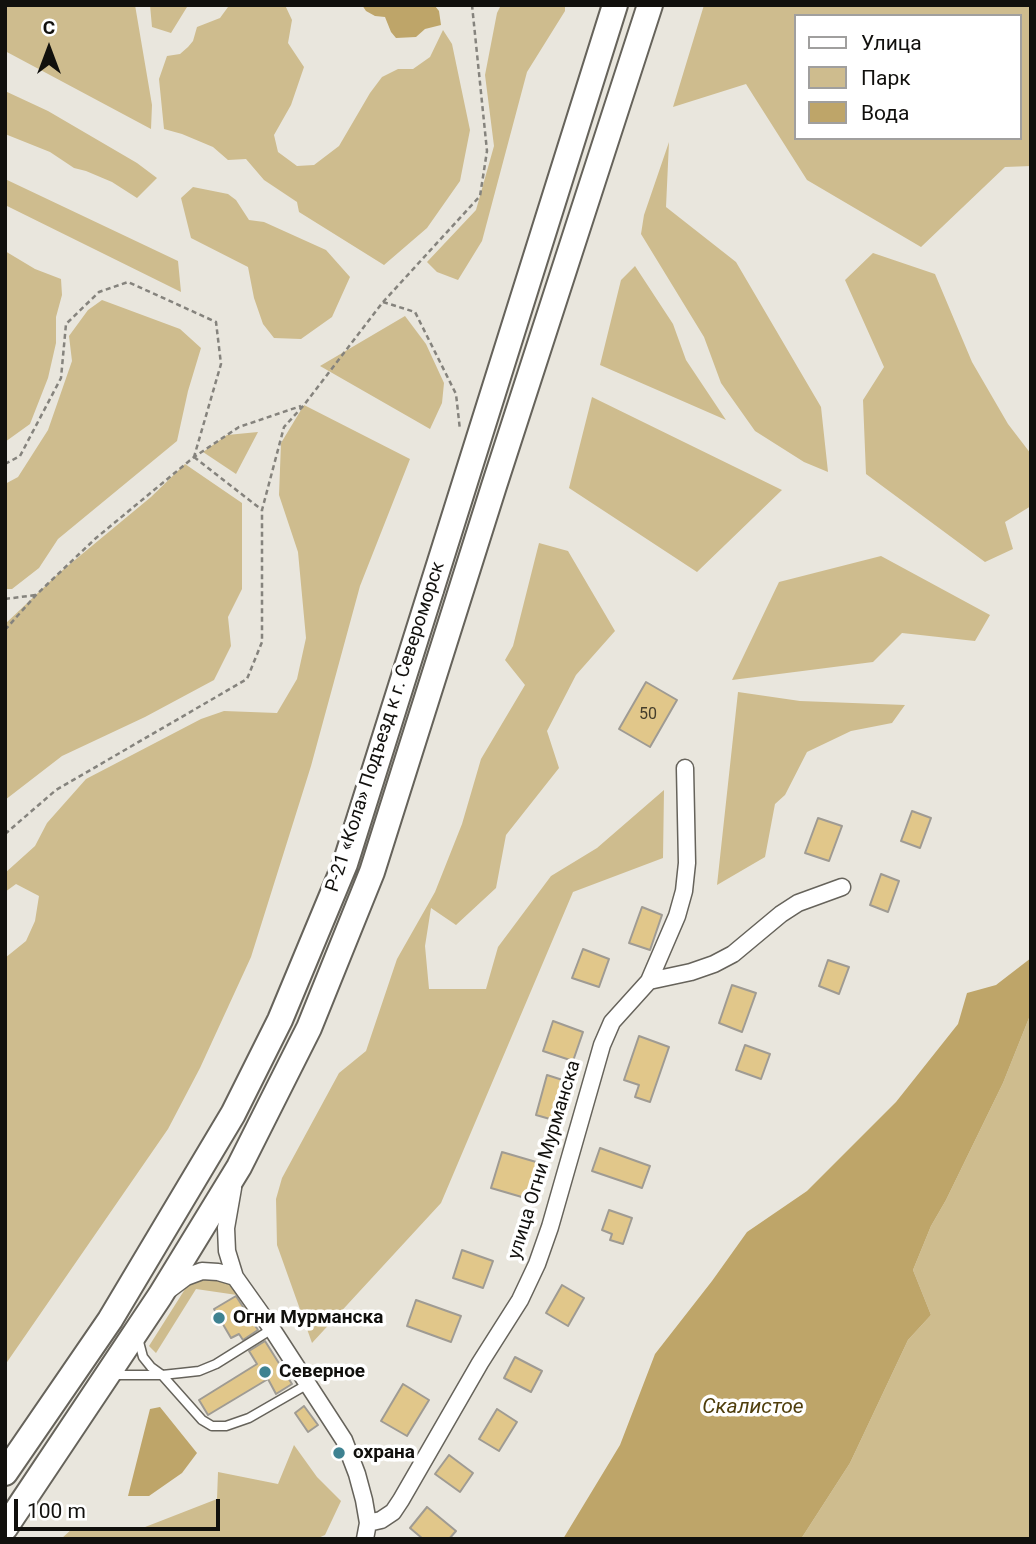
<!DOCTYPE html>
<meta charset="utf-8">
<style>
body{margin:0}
#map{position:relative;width:1036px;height:1544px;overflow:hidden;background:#e9e6dd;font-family:Roboto,sans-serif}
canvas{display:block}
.frame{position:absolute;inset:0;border:7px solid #11100d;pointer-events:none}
.legend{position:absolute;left:794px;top:14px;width:228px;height:126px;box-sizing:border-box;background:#fff;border:2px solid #a09f9e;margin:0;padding:9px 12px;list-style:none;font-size:21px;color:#11100d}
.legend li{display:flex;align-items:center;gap:14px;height:35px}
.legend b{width:35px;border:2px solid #a09f9e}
.north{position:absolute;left:14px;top:14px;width:70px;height:70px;-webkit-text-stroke:5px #fff;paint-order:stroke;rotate:0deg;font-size:19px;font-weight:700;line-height:28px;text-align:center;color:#11100d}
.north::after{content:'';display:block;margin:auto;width:24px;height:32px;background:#11100d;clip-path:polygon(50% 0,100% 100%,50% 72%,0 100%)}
.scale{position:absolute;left:14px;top:1499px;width:206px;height:32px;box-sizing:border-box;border:4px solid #11100d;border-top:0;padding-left:9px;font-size:21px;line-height:24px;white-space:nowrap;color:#11100d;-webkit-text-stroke:5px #fff;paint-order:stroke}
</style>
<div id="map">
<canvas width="1036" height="1544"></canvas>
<div class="frame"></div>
<ul class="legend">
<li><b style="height:9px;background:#fff"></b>Улица</li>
<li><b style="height:19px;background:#cebc8e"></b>Парк</li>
<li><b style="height:19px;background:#bea569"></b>Вода</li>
</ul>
<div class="north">С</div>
<div class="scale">100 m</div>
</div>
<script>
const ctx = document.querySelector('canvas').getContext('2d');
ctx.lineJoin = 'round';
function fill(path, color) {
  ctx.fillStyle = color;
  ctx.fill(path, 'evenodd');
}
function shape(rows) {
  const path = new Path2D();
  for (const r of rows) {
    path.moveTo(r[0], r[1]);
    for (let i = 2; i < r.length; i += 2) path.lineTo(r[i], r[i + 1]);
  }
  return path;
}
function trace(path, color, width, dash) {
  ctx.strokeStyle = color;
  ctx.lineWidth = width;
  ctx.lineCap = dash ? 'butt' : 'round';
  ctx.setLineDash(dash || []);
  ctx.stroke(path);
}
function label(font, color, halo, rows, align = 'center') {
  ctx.font = font + ' Roboto,sans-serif';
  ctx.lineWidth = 7;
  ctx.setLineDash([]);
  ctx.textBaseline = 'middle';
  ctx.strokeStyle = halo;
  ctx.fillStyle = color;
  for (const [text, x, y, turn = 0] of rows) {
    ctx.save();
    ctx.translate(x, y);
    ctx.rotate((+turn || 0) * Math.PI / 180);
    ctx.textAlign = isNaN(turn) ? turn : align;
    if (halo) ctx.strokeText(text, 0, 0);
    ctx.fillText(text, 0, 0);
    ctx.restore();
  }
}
fill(shape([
 [5,5,135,5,152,105,151,129,5,51],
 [150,5,187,5,187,7,171,33,152,27],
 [225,5,285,5,292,20,288,43,304,67,291,105,274,135,278,152,297,166,314,165,339,146,370,93,382,77,398,69,413,69,430,57,443,30,452,44,470,130,460,181,427,228,384,265,299,212,297,202,264,180,246,159,228,160,213,147,182,134,164,129,159,79,167,56,180,54,188,47,193,41,197,27,220,18,228,7],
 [501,5,565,5,565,11,527,72,482,241,458,280,437,272,427,262,476,210,494,146,485,75,497,13],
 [704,5,1031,5,1031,166,1005,167,921,247,807,180,746,84,673,107],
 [796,16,1020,16,1020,138,796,138],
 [5,91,48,111,137,163,157,178,137,198,112,182,86,171,74,168,50,152,5,134],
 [669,142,666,207,736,262,821,407,828,472,804,462,755,431,721,383,704,337,641,234,644,215],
 [5,179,178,261,181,292,5,205],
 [193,187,228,194,236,200,249,220,264,222,326,250,350,277,332,317,301,339,274,338,263,324,254,298,248,267,191,238,181,198],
 [5,251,35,269,61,279,62,295,56,317,56,343,48,378,30,424,5,442],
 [873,253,935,274,972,362,1008,424,1031,454,1031,506,1005,522,1013,549,985,562,866,474,863,400,884,367,845,280],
 [635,266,673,324,686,360,726,420,600,365,621,280],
 [102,300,180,329,201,348,188,391,177,441,58,539,39,568,12,589,5,589,5,484,18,477,48,430,72,361,69,336,88,310],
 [405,316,426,344,444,383,442,403,430,429,320,366],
 [592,397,782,490,697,572,569,488],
 [304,405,410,459,360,586,311,766,251,957,200,1068,168,1129,5,1365,5,958,26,941,35,921,39,896,16,884,5,892,5,873,35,846,47,823,86,779,201,719,224,711,277,713,297,679,306,638,298,552,279,495,281,443],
 [258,432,236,474,203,452,227,435],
 [185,464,242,503,242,589,228,617,231,646,214,680,145,717,62,756,5,800,5,624,58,574,151,497],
 [539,543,568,551,615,631,576,675,547,731,559,768,506,835,496,888,456,925,431,908,425,946,429,989,486,989,498,947,551,876,597,848,664,790,663,858,573,892,441,1203,312,1343,277,1245,276,1199,282,1178,339,1073,366,1051,397,959,435,892,462,824,481,759,525,685,505,660,513,646],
 [881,556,990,615,975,641,902,633,873,662,732,680,779,582],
 [738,692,800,701,905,705,892,723,851,731,807,752,785,795,775,804,765,857,717,885],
 [1031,1013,1031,1539,801,1539,850,1463,908,1340,931,1315,913,1270,931,1226,946,1200,1003,1083],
 [198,1278,228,1280,260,1321,255,1324,237,1295,196,1289,156,1353,149,1346,187,1286],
 [294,1445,317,1477,341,1501,325,1535,316,1539,61,1539,73,1528,140,1529,217,1499,218,1472,278,1484]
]), '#cebc8e');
fill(shape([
 [362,5,435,6,439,11,441,25,425,29,416,37,396,38,391,32,385,17,375,16,366,11],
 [1031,958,1031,1013,1003,1083,946,1200,931,1226,913,1270,931,1315,908,1340,850,1463,801,1539,563,1539,620,1445,655,1354,712,1281,747,1232,807,1191,896,1102,958,1024,967,993,996,985],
 [160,1407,197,1453,182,1473,149,1496,128,1496,150,1409]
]), '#bea569');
const building = shape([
 [646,682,677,700,650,747,619,729,646,682],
 [912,811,931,818,920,848,901,841,912,811],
 [818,818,842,826,829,861,805,853,818,818],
 [881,874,899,881,888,912,870,905,881,874],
 [642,907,662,915,650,950,629,943,642,907],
 [583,949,609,959,599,987,572,978,583,949],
 [828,960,849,967,839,994,819,986,828,960],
 [732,985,756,993,742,1032,719,1023,732,985],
 [553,1021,583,1032,573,1061,543,1051,553,1021],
 [639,1036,669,1047,650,1102,635,1097,639,1085,624,1080,639,1036],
 [745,1045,770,1054,761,1079,736,1070,745,1045],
 [547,1075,569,1082,557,1121,536,1115,547,1075],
 [600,1148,650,1166,642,1188,592,1171,600,1148],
 [502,1152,543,1164,532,1200,491,1188,502,1152],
 [609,1210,632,1218,623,1244,610,1240,612,1234,602,1230,609,1210],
 [462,1250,493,1261,483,1288,453,1278,462,1250],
 [562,1285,584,1298,568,1326,546,1313,562,1285],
 [236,1296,258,1330,243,1340,239,1334,231,1338,214,1309,236,1296],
 [416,1300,461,1316,451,1342,407,1326,416,1300],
 [265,1341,292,1384,276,1394,268,1379,208,1415,199,1400,257,1364,249,1351,265,1341],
 [515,1357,542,1371,531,1392,504,1378,515,1357],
 [403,1384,429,1400,407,1436,381,1421,403,1384],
 [304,1406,318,1425,308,1432,295,1413,304,1406],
 [497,1409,517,1422,499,1451,479,1439,497,1409],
 [449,1455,473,1473,460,1492,435,1474,449,1455],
 [427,1507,456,1531,449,1539,423,1539,410,1528,427,1507]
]);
fill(building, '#e1c78a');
trace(building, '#9f9b93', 2);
const service = shape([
 [138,1338,143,1357,151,1367,162,1375,181,1373,199,1371,216,1364,272,1329],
 [112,1375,162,1375,202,1420,212,1426,226,1426,249,1418,308,1384]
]);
const minor = shape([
 [649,981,691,972,714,964,733,954,781,914,798,903,842,887],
 [233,1188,226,1228,227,1251,235,1277,272,1329,344,1440,357,1474,364,1500,368,1523,365,1539],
 [170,1289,186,1277,202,1271,218,1272,235,1277],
 [368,1523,381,1520,393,1512,401,1500,480,1363,520,1300,537,1264,550,1227,602,1045,612,1022,649,981,677,916,684,891,687,863,685,768]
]);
const primary = shape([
 [5,1473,110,1320,233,1114,280,1020,345,864,615,5],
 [5,1528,160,1296,239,1167,309,1028,372,872,494,486,650,5]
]);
trace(service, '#66635b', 11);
trace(minor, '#66635b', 19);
trace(primary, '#66635b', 28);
trace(shape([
 [383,302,415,312,456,394,460,430],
 [194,457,262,510],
 [5,464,20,456,61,378,66,324,99,292,128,282,216,322,221,364,194,457],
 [5,599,36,595],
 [5,630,36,595,96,538,194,457,239,427,301,406],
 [5,834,56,790,247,679,262,642,262,510,284,427,304,405,383,302,480,196,487,151,472,5]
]), '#85837d', 2.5, [5, 3.5]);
trace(service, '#fff', 8);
trace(minor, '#fff', 16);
trace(primary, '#fff', 24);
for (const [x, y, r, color] of [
 [219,1318,7,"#3e8291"],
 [265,1372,7,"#3e8291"],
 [339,1453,7,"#3e8291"]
]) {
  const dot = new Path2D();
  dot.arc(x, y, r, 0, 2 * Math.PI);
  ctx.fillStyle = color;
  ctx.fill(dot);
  trace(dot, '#fff', 2.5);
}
label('16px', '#453e2c', null, [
 ["50",648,715]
]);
label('19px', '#11100d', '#fff', [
 ["Р-21 «Кола» Подъезд к г. Североморск",386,727,-72],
 ["улица Огни Мурманска",545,1160,-73]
]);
label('bold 19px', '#11100d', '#fff', [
 ["Огни Мурманска",233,1318],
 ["Северное",279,1372],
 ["охрана",353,1453]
], 'left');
label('italic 21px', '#4f3e0c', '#fff', [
 ["Скалистое",753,1408]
]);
</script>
